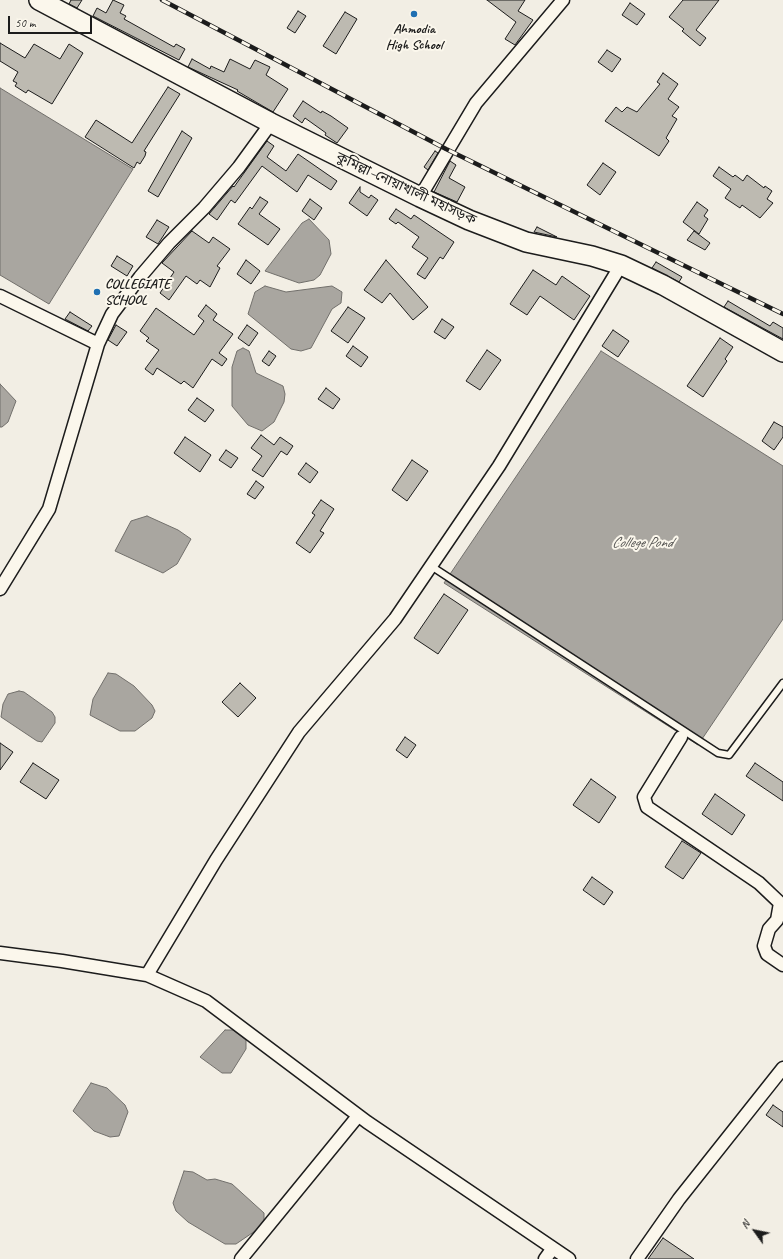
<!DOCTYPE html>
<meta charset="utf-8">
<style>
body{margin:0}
#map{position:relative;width:783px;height:1259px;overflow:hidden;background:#f2eee4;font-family:Caveat,sans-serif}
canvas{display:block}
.north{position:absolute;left:735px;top:1211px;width:40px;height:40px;-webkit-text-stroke:3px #fbf7ec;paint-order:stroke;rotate:303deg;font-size:11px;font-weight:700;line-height:16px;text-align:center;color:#1c1c1c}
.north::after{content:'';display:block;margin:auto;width:14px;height:18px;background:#1c1c1c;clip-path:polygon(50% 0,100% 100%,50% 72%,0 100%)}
.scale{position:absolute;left:8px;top:16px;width:84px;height:18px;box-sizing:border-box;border:2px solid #1c1c1c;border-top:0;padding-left:5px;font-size:12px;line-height:14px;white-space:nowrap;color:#1c1c1c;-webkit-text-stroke:3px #fbf7ec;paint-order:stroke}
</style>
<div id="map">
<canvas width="783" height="1259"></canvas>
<div class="north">N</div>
<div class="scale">50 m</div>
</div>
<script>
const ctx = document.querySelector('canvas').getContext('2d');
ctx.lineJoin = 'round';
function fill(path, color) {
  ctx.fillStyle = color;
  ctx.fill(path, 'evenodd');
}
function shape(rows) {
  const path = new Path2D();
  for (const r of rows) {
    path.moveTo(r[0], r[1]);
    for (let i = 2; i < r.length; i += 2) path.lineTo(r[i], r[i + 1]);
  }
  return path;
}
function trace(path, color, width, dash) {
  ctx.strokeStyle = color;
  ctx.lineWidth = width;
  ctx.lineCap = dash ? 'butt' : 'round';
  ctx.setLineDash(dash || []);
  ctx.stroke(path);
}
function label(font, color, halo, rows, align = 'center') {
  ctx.font = font + ' Caveat,"Noto Sans Bengali",sans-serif';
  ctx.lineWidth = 4;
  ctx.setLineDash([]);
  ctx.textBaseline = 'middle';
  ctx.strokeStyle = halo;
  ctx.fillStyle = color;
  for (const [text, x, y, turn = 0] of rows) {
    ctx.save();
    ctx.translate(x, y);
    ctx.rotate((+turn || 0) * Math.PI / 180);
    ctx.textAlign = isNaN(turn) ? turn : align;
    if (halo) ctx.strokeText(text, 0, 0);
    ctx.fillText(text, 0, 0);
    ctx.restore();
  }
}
const water = shape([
 [0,88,133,169,49,304,0,275,0,88],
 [309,219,329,240,331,254,320,275,314,280,299,283,265,271,302,223,309,219],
 [265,286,286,292,332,286,342,292,341,303,332,309,311,348,301,351,291,349,248,314,255,292,265,286],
 [243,348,249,351,256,373,283,386,285,394,284,402,274,422,262,431,248,425,232,406,232,367,237,351,243,348],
 [601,351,783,466,783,619,698,745,444,583,601,351],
 [0,384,16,401,8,422,2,427,0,427,0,384],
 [147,516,178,530,191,539,177,564,163,573,115,551,131,521,147,516],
 [108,673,116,674,134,686,152,705,155,711,152,718,135,731,120,731,90,715,93,699,108,673],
 [19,691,24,692,52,712,55,717,55,723,42,742,37,741,1,717,3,704,8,694,19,691],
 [225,1030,233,1030,246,1040,246,1049,231,1073,222,1073,200,1057,225,1030],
 [91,1083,107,1088,125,1105,128,1112,119,1136,110,1137,94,1131,73,1111,91,1083],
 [184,1171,193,1172,207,1180,215,1179,232,1184,264,1213,264,1222,258,1229,236,1244,225,1244,188,1222,176,1211,173,1203,184,1171]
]);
fill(water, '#a9a6a0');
trace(water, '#716f6b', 1);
const building = shape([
 [71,0,82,0,77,8,69,4,71,0],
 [113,0,124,5,120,13,126,16,124,19,174,47,176,44,185,49,179,60,93,16,97,8,106,13,113,0],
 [487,0,525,0,518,11,533,20,515,45,505,39,516,22,487,0],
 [683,0,719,0,696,30,706,38,700,46,682,31,684,29,669,17,683,0],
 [630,3,645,14,637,25,622,15,630,3],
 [298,11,306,16,295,33,287,28,298,11],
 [345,12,357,19,336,54,323,46,345,12],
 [0,43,25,58,34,44,60,59,69,44,83,53,52,104,28,90,26,93,15,86,17,83,13,81,18,72,0,61,0,43],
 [607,50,621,59,612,72,598,62,607,50],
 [192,59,210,69,211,66,224,72,230,59,250,69,255,60,270,67,266,75,288,89,273,112,237,91,238,90,188,67,192,59],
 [663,73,678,84,668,99,679,107,672,116,677,119,666,138,669,141,659,156,605,121,616,107,622,112,627,107,637,112,660,84,657,82,663,73],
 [168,87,180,94,144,151,146,152,145,156,140,164,137,162,134,168,85,137,96,120,132,143,168,87],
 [303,101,321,113,322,111,331,116,348,128,337,143,325,135,326,133,305,118,302,123,293,116,303,101],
 [182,131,192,138,158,197,148,191,182,131],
 [267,141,274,146,267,157,286,171,298,154,337,181,331,190,308,175,297,192,262,166,235,203,231,200,217,220,209,214,233,186,234,187,267,141],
 [435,151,438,153,428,170,424,167,435,151],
 [450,161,456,165,449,178,465,187,457,202,434,192,450,161],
 [603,163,616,172,600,195,587,185,603,163],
 [719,167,733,177,735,175,743,181,747,175,764,188,765,186,772,191,767,199,773,203,760,218,742,205,740,208,725,198,731,189,713,176,719,167],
 [360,187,360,192,369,198,371,195,378,200,367,216,349,203,360,187],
 [260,197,268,202,259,214,280,229,268,245,238,224,250,207,252,209,260,197],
 [310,199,322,208,314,220,302,211,310,199],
 [697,202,708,210,704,216,708,219,699,234,683,222,697,202],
 [396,209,411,219,414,215,454,242,443,259,440,257,425,279,417,274,428,258,412,247,419,237,398,222,396,224,389,219,396,209],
 [157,220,169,227,158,244,146,237,157,220],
 [537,227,557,237,534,232,537,227],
 [192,231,209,243,213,237,230,249,217,266,220,268,210,287,200,280,197,284,186,276,169,300,160,293,174,272,162,263,192,231],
 [694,231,710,243,705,250,687,240,694,231],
 [117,256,133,266,127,276,111,266,117,256],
 [246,260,260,271,251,284,237,274,246,260],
 [386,260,428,307,413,320,390,293,382,303,364,290,386,260],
 [656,262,682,277,679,282,652,268,656,262],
 [533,270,556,285,562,276,590,296,574,320,540,296,527,315,510,304,533,270],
 [728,301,770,326,773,322,783,328,783,339,724,307,728,301],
 [206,305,217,314,213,320,233,334,219,353,227,359,222,366,212,359,193,388,184,381,181,384,157,368,153,375,145,369,159,350,146,341,149,338,140,331,156,308,194,335,204,321,198,316,206,305],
 [348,307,365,318,348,343,331,331,348,307],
 [70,312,92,326,88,331,65,319,70,312],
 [442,319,454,327,445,339,434,332,442,319],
 [116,325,127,332,117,346,108,340,116,325],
 [247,325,258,333,249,346,238,338,247,325],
 [613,330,629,341,618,357,602,346,613,330],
 [720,338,733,347,725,359,727,361,703,397,687,386,720,338],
 [353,346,368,357,361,367,346,356,353,346],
 [487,350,501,360,480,390,466,381,487,350],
 [269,351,276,356,269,366,262,361,269,351],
 [326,388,340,399,333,409,318,399,326,388],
 [197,398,214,410,205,422,188,410,197,398],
 [774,422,783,427,783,437,774,450,762,441,774,422],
 [261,435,274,445,280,437,293,446,287,455,281,451,263,477,252,470,262,456,251,448,261,435],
 [185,437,211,455,200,472,174,453,185,437],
 [226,450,238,458,231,468,219,460,226,450],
 [412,460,428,471,407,501,392,490,412,460],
 [306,463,318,472,310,483,298,474,306,463],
 [256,481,264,487,255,499,247,494,256,481],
 [321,500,334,509,320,531,324,533,310,553,296,543,315,515,312,513,321,500],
 [444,594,468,610,438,654,414,638,444,594],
 [240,683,256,698,238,717,222,702,240,683],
 [405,737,416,745,407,758,396,750,405,737],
 [0,743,13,752,0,770,0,743],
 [33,763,59,780,46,799,20,782,33,763],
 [755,763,783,782,783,801,746,776,755,763],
 [591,779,616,797,599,823,573,805,591,779],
 [715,794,745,815,732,835,702,814,715,794],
 [682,841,701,853,683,879,665,867,682,841],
 [592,877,613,892,604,905,583,890,592,877],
 [773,1105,783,1112,783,1127,766,1115,773,1105],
 [663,1238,694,1259,648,1259,663,1238]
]);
fill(building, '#bdbab1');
trace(building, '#1c1c1c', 1);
const service = shape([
 [431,566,718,753,729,755,783,683]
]);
const minor = shape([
 [420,197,476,103,563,0],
 [0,296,98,344],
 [0,589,49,509,98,344,112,314,140,277,169,243,204,208,239,167,271,123],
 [681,737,644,797,647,807,759,883,780,903,777,920,769,929,764,946,767,954,783,965],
 [0,953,62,961,147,975,206,1001,367,1122,569,1259],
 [147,975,216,860,299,732,395,619,499,466,621,265],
 [241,1259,358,1116],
 [545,1259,553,1248],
 [637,1259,679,1199,783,1068]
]);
const trunk = shape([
 [39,0,271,123,420,197,469,220,526,242,592,256,621,265,663,285,783,352]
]);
trace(service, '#1c1c1c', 9);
trace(minor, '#1c1c1c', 15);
trace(trunk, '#1c1c1c', 22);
trace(service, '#fbf7ec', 6);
trace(minor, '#fbf7ec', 12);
trace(trunk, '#fbf7ec', 19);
const rail = shape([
 [162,0,446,149,783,314]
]);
trace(rail, '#1c1c1c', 4.5);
trace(rail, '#fbf7ec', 3, [9]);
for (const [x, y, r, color] of [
 [414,14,4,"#1f6fb2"],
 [97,292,4,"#1f6fb2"]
]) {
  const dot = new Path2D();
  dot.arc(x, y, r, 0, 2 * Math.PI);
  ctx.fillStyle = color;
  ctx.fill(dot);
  trace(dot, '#fbf7ec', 1.5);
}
label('bold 14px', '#1c1c1c', '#fbf7ec', [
 ["Ahmodia",414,29],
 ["High School",414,45],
 ["COLLEGIATE",105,284,"left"],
 ["SCHOOL",105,300,"left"]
]);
label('14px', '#1c1c1c', '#fbf7ec', [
 ["কুমিল্লা–নোয়াখালী মহাসড়ক",406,189,25]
]);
label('italic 15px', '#545351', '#fbf7ec', [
 ["College Pond",642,543]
]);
</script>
